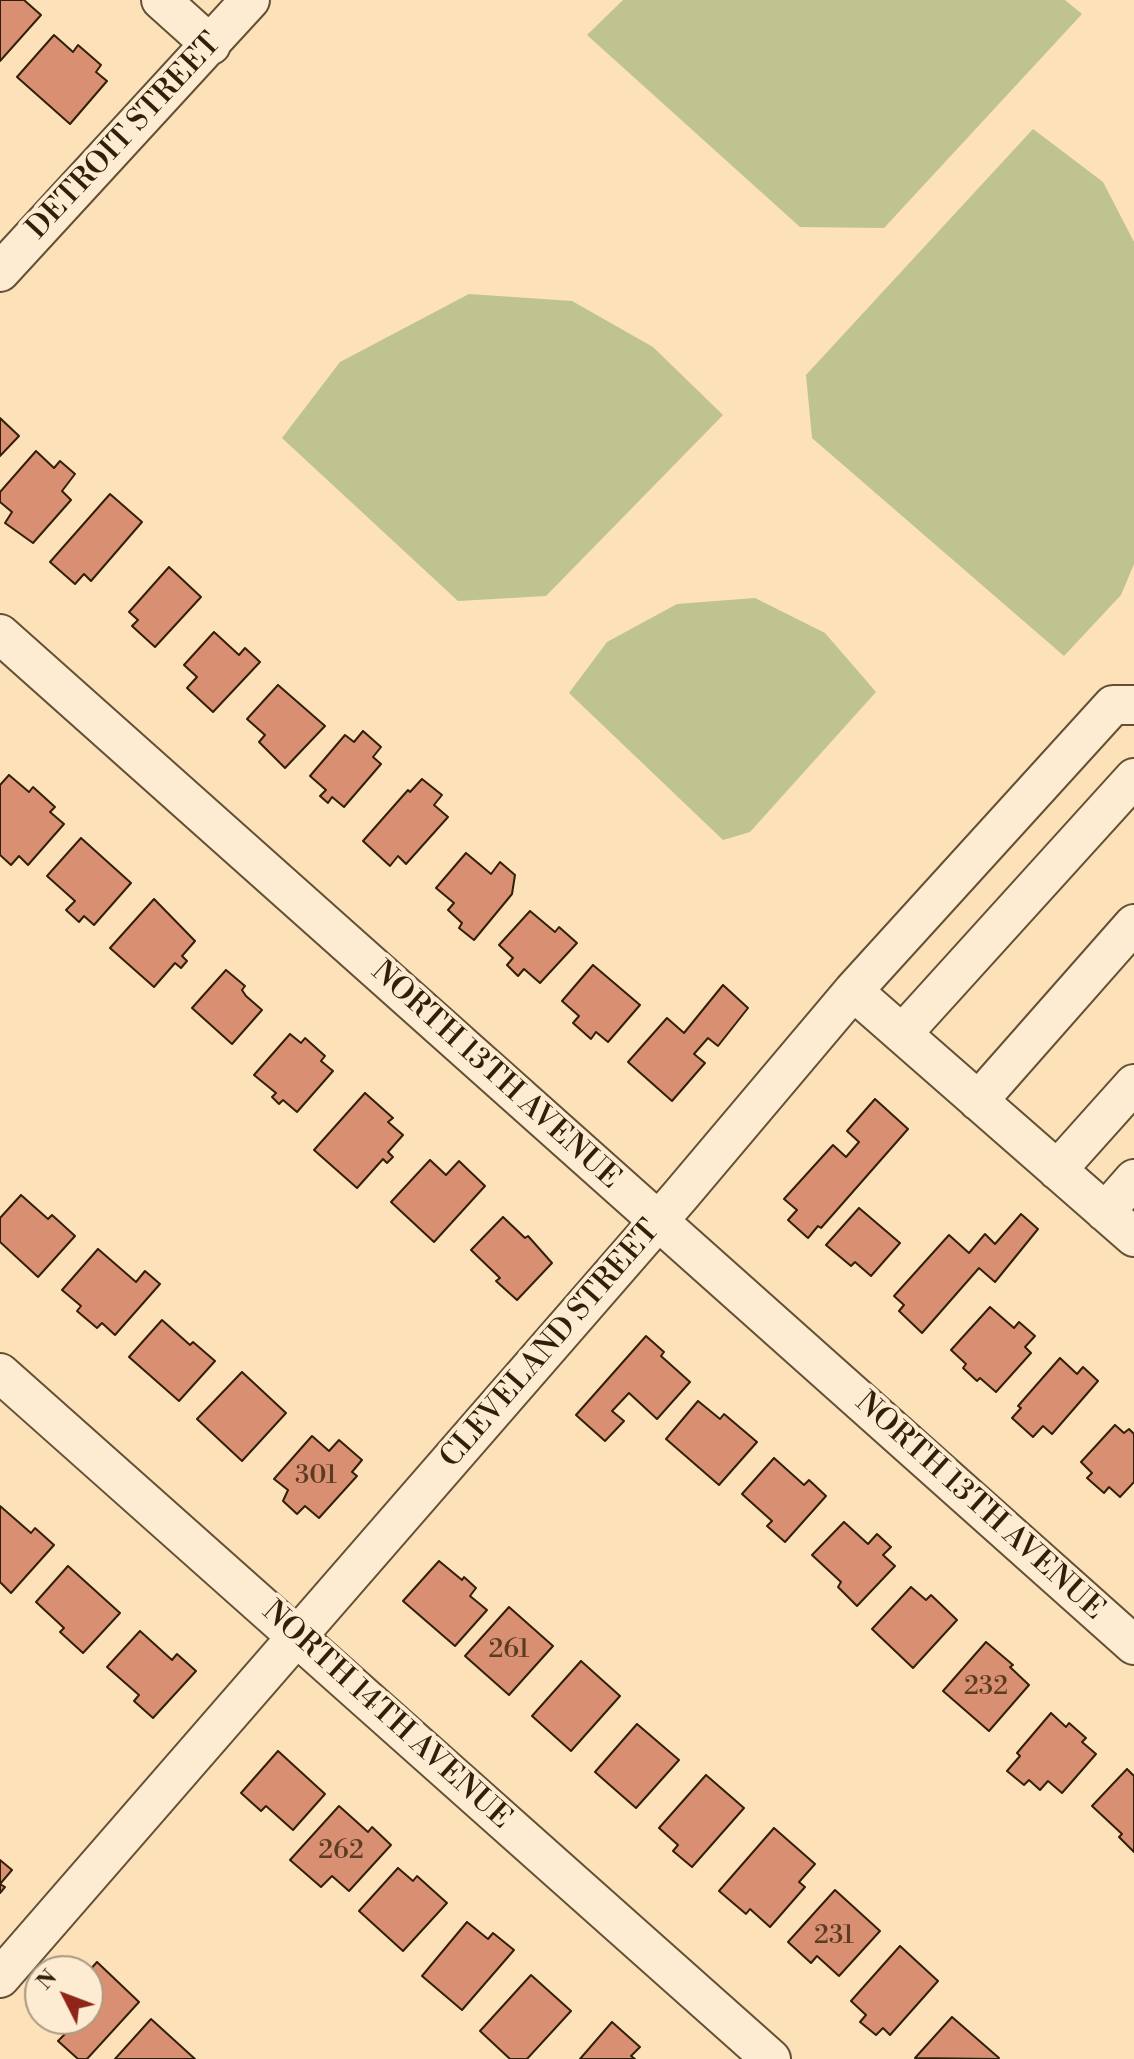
<!DOCTYPE html>
<style>
body{margin:0}
#map{position:relative;width:1134px;height:2059px;overflow:hidden;background:#fce1b9;font-family:"Libre Bodoni",serif}
canvas{display:block}
.north{position:absolute;left:24px;top:1955px;width:80px;height:80px;box-sizing:border-box;background:#fdecd2;border:2px solid #ab9a82;border-radius:50%;rotate:312deg;font-size:22px;font-weight:700;line-height:32px;text-align:center;color:#311f09}
.north::after{content:'';display:block;margin:auto;width:28px;height:36px;background:#8f2418;clip-path:polygon(50% 0,100% 100%,50% 72%,0 100%)}
</style>
<div id="map">
<canvas width="1134" height="2059"></canvas>
<div class="north">N</div>
</div>
<script>
const ctx = document.querySelector('canvas').getContext('2d');
ctx.lineJoin = 'round';
function fill(path, color) {
  ctx.fillStyle = color;
  ctx.fill(path, 'evenodd');
}
function shape(rows) {
  const path = new Path2D();
  for (const r of rows) {
    path.moveTo(r[0], r[1]);
    for (let i = 2; i < r.length; i += 2) path.lineTo(r[i], r[i + 1]);
  }
  return path;
}
function trace(path, color, width, dash) {
  ctx.strokeStyle = color;
  ctx.lineWidth = width;
  ctx.lineCap = dash ? 'butt' : 'round';
  ctx.setLineDash(dash || []);
  ctx.stroke(path);
}
function label(font, color, halo, rows, align = 'center') {
  ctx.font = font + ' "Libre Bodoni",serif';
  ctx.lineWidth = 8;
  ctx.setLineDash([]);
  ctx.textBaseline = 'middle';
  ctx.strokeStyle = halo;
  ctx.fillStyle = color;
  for (const [text, x, y, turn = 0] of rows) {
    ctx.save();
    ctx.translate(x, y);
    ctx.rotate((+turn || 0) * Math.PI / 180);
    ctx.textAlign = isNaN(turn) ? turn : align;
    if (halo) ctx.strokeText(text, 0, 0);
    ctx.fillText(text, 0, 0);
    ctx.restore();
  }
}
fill(shape([
 [623,0,1065,0,1082,14,884,228,800,227,587,35],
 [1033,129,1103,182,1134,242,1134,564,1121,595,1064,656,812,438,806,375],
 [469,294,572,301,653,347,723,415,546,596,458,601,282,438,340,362],
 [755,598,825,633,876,692,750,832,723,840,569,693,607,642,677,604]
]), '#bec38f');
const building = shape([
 [0,0,24,0,41,15,0,61,0,0],
 [54,35,73,52,78,45,101,65,96,72,107,81,70,124,17,77,54,35],
 [0,418,19,436,0,456,0,418],
 [36,451,54,468,60,461,75,474,62,491,71,500,33,543,5,523,12,512,0,502,0,492,36,451],
 [110,494,142,522,91,581,84,574,75,584,50,562,110,494],
 [169,567,201,597,155,647,132,626,138,620,129,612,169,567],
 [214,632,239,655,245,648,260,662,213,712,187,688,197,677,184,665,214,632],
 [278,685,325,726,285,768,259,742,265,735,247,719,278,685],
 [363,731,381,747,373,757,381,764,344,807,332,797,328,803,320,796,326,790,310,776,345,735,354,742,363,731],
 [9,775,29,792,33,787,55,807,50,812,64,824,28,865,19,856,11,865,0,855,0,785,9,775],
 [422,779,442,795,434,805,448,817,406,864,398,856,390,866,363,841,408,790,410,792,422,779],
 [81,838,131,883,94,925,84,916,79,922,66,910,75,901,47,876,81,838],
 [466,853,491,874,500,862,515,875,512,894,474,940,459,928,462,923,448,910,454,903,436,888,466,853],
 [154,899,195,941,182,956,187,961,181,968,175,963,154,987,110,948,154,899],
 [530,911,555,932,559,927,577,943,540,983,524,969,518,976,507,965,513,958,499,945,530,911],
 [593,965,640,1005,608,1042,596,1032,591,1039,573,1023,579,1016,562,1001,593,965],
 [226,970,245,986,242,990,246,996,262,1010,232,1044,192,1008,226,970],
 [723,985,748,1008,718,1046,708,1038,694,1054,705,1063,672,1101,628,1062,667,1018,684,1033,723,985],
 [290,1034,301,1043,305,1038,325,1056,321,1061,333,1071,297,1112,283,1100,279,1104,272,1097,276,1093,254,1075,290,1034],
 [365,1093,393,1118,388,1122,403,1135,388,1152,393,1157,387,1163,383,1159,357,1188,314,1150,365,1093],
 [875,1099,908,1129,821,1228,818,1226,808,1238,788,1220,797,1210,784,1199,833,1145,846,1157,859,1142,847,1131,875,1099],
 [430,1160,446,1175,459,1161,485,1186,434,1242,391,1202,430,1160],
 [21,1195,48,1219,52,1215,75,1236,38,1277,0,1242,0,1218,21,1195],
 [859,1208,900,1243,871,1276,855,1262,851,1266,826,1245,859,1208],
 [1021,1214,1038,1229,995,1282,979,1268,922,1333,899,1311,904,1305,894,1296,949,1235,969,1253,985,1234,995,1244,1021,1214],
 [503,1217,525,1238,528,1236,552,1263,517,1300,496,1281,500,1278,471,1250,503,1217],
 [98,1249,136,1282,145,1271,160,1284,115,1335,102,1323,97,1328,77,1311,81,1306,62,1290,98,1249],
 [990,1307,1014,1328,1019,1322,1035,1336,1025,1347,1031,1353,996,1392,980,1378,977,1381,963,1368,966,1364,951,1350,990,1307],
 [162,1320,190,1345,193,1342,215,1361,179,1401,129,1357,162,1320],
 [646,1336,664,1352,661,1356,690,1382,657,1419,629,1393,612,1411,624,1421,605,1441,576,1415,646,1336],
 [1060,1358,1077,1374,1083,1367,1098,1381,1052,1434,1043,1426,1033,1437,1012,1418,1021,1408,1018,1406,1060,1358],
 [242,1372,286,1413,242,1461,197,1419,242,1372],
 [698,1401,720,1419,724,1414,757,1442,719,1485,666,1439,698,1401],
 [1115,1425,1124,1433,1129,1429,1134,1434,1134,1482,1120,1497,1109,1487,1104,1493,1087,1478,1092,1473,1081,1462,1115,1425],
 [312,1436,329,1451,339,1440,362,1460,352,1472,357,1476,319,1518,305,1506,297,1514,283,1501,288,1490,274,1479,312,1436],
 [774,1458,804,1485,809,1480,826,1496,785,1542,767,1526,772,1521,742,1494,774,1458],
 [0,1506,31,1533,35,1528,54,1545,11,1593,0,1582,0,1506],
 [844,1522,868,1544,877,1534,891,1547,883,1555,895,1566,857,1606,838,1587,841,1582,812,1555,844,1522],
 [439,1561,462,1580,464,1577,476,1588,470,1596,487,1610,455,1646,403,1601,439,1561],
 [68,1566,120,1613,83,1653,60,1632,64,1628,36,1602,68,1566],
 [911,1587,926,1600,931,1595,957,1620,913,1668,872,1629,911,1587],
 [509,1607,553,1646,509,1695,465,1656,509,1607],
 [140,1631,172,1660,177,1654,196,1671,153,1718,134,1701,139,1695,107,1667,140,1631],
 [986,1642,1013,1665,1010,1667,1029,1685,989,1731,943,1691,986,1642],
 [581,1661,620,1696,571,1751,532,1716,581,1661],
 [1051,1713,1066,1727,1069,1723,1086,1738,1082,1742,1096,1754,1062,1793,1048,1781,1040,1790,1029,1780,1024,1785,1007,1771,1020,1756,1017,1753,1051,1713],
 [637,1724,679,1760,636,1808,595,1772,637,1724],
 [278,1751,325,1794,293,1830,266,1806,261,1811,241,1793,278,1751],
 [1127,1769,1134,1776,1134,1852,1119,1837,1122,1834,1092,1806,1127,1769],
 [706,1775,744,1808,692,1867,673,1851,678,1845,659,1828,706,1775],
 [339,1806,368,1832,372,1827,391,1845,349,1891,332,1876,321,1887,290,1860,339,1806],
 [774,1828,815,1864,799,1882,805,1887,770,1927,750,1909,746,1914,719,1891,774,1828],
 [0,1860,12,1870,0,1884,5,1887,0,1893,0,1860],
 [398,1868,413,1881,417,1876,447,1903,403,1951,359,1911,398,1868],
 [835,1890,880,1931,839,1976,817,1956,811,1963,788,1942,835,1890],
 [467,1922,488,1939,493,1933,514,1950,462,2010,422,1976,467,1922],
 [900,1946,938,1981,890,2035,883,2028,876,2035,860,2022,866,2015,851,2001,900,1946],
 [97,1962,139,2002,87,2059,78,2059,58,2041,66,2033,50,2019,88,2019,88,1972,97,1962],
 [531,1975,571,2011,527,2059,510,2059,480,2031,531,1975],
 [952,2017,999,2058,998,2059,915,2058,952,2017],
 [151,2019,195,2059,115,2059,151,2019],
 [612,2022,640,2047,631,2056,635,2059,580,2059,612,2022]
]);
fill(building, '#d99072');
trace(building, '#311f09', 2);
const minor = shape([
 [161,0,211,45],
 [0,272,250,0],
 [0,634,1134,1645],
 [853,991,1113,705,1134,705],
 [902,1034,1134,778],
 [978,1101,1134,924],
 [1057,1170,1134,1084],
 [1105,1212,1134,1179],
 [0,1373,771,2059],
 [0,1978,680,1196,853,991,1134,1237]
]);
trace(minor, '#645035', 42);
trace(minor, '#fdecd2', 38);
label('26px', '#5b3b23', null, [
 ["301",316,1477],
 ["261",509,1651],
 ["232",986,1688],
 ["262",341,1852],
 ["231",834,1937]
]);
label('30px', '#311f09', '#fdecd2', [
 ["DETROIT STREET",125,137,-47],
 ["NORTH 13TH AVENUE",495,1076,42],
 ["CLEVELAND STREET",551,1345,-49],
 ["NORTH 13TH AVENUE",979,1507,42],
 ["NORTH 14TH AVENUE",386,1716,42]
]);
</script>
